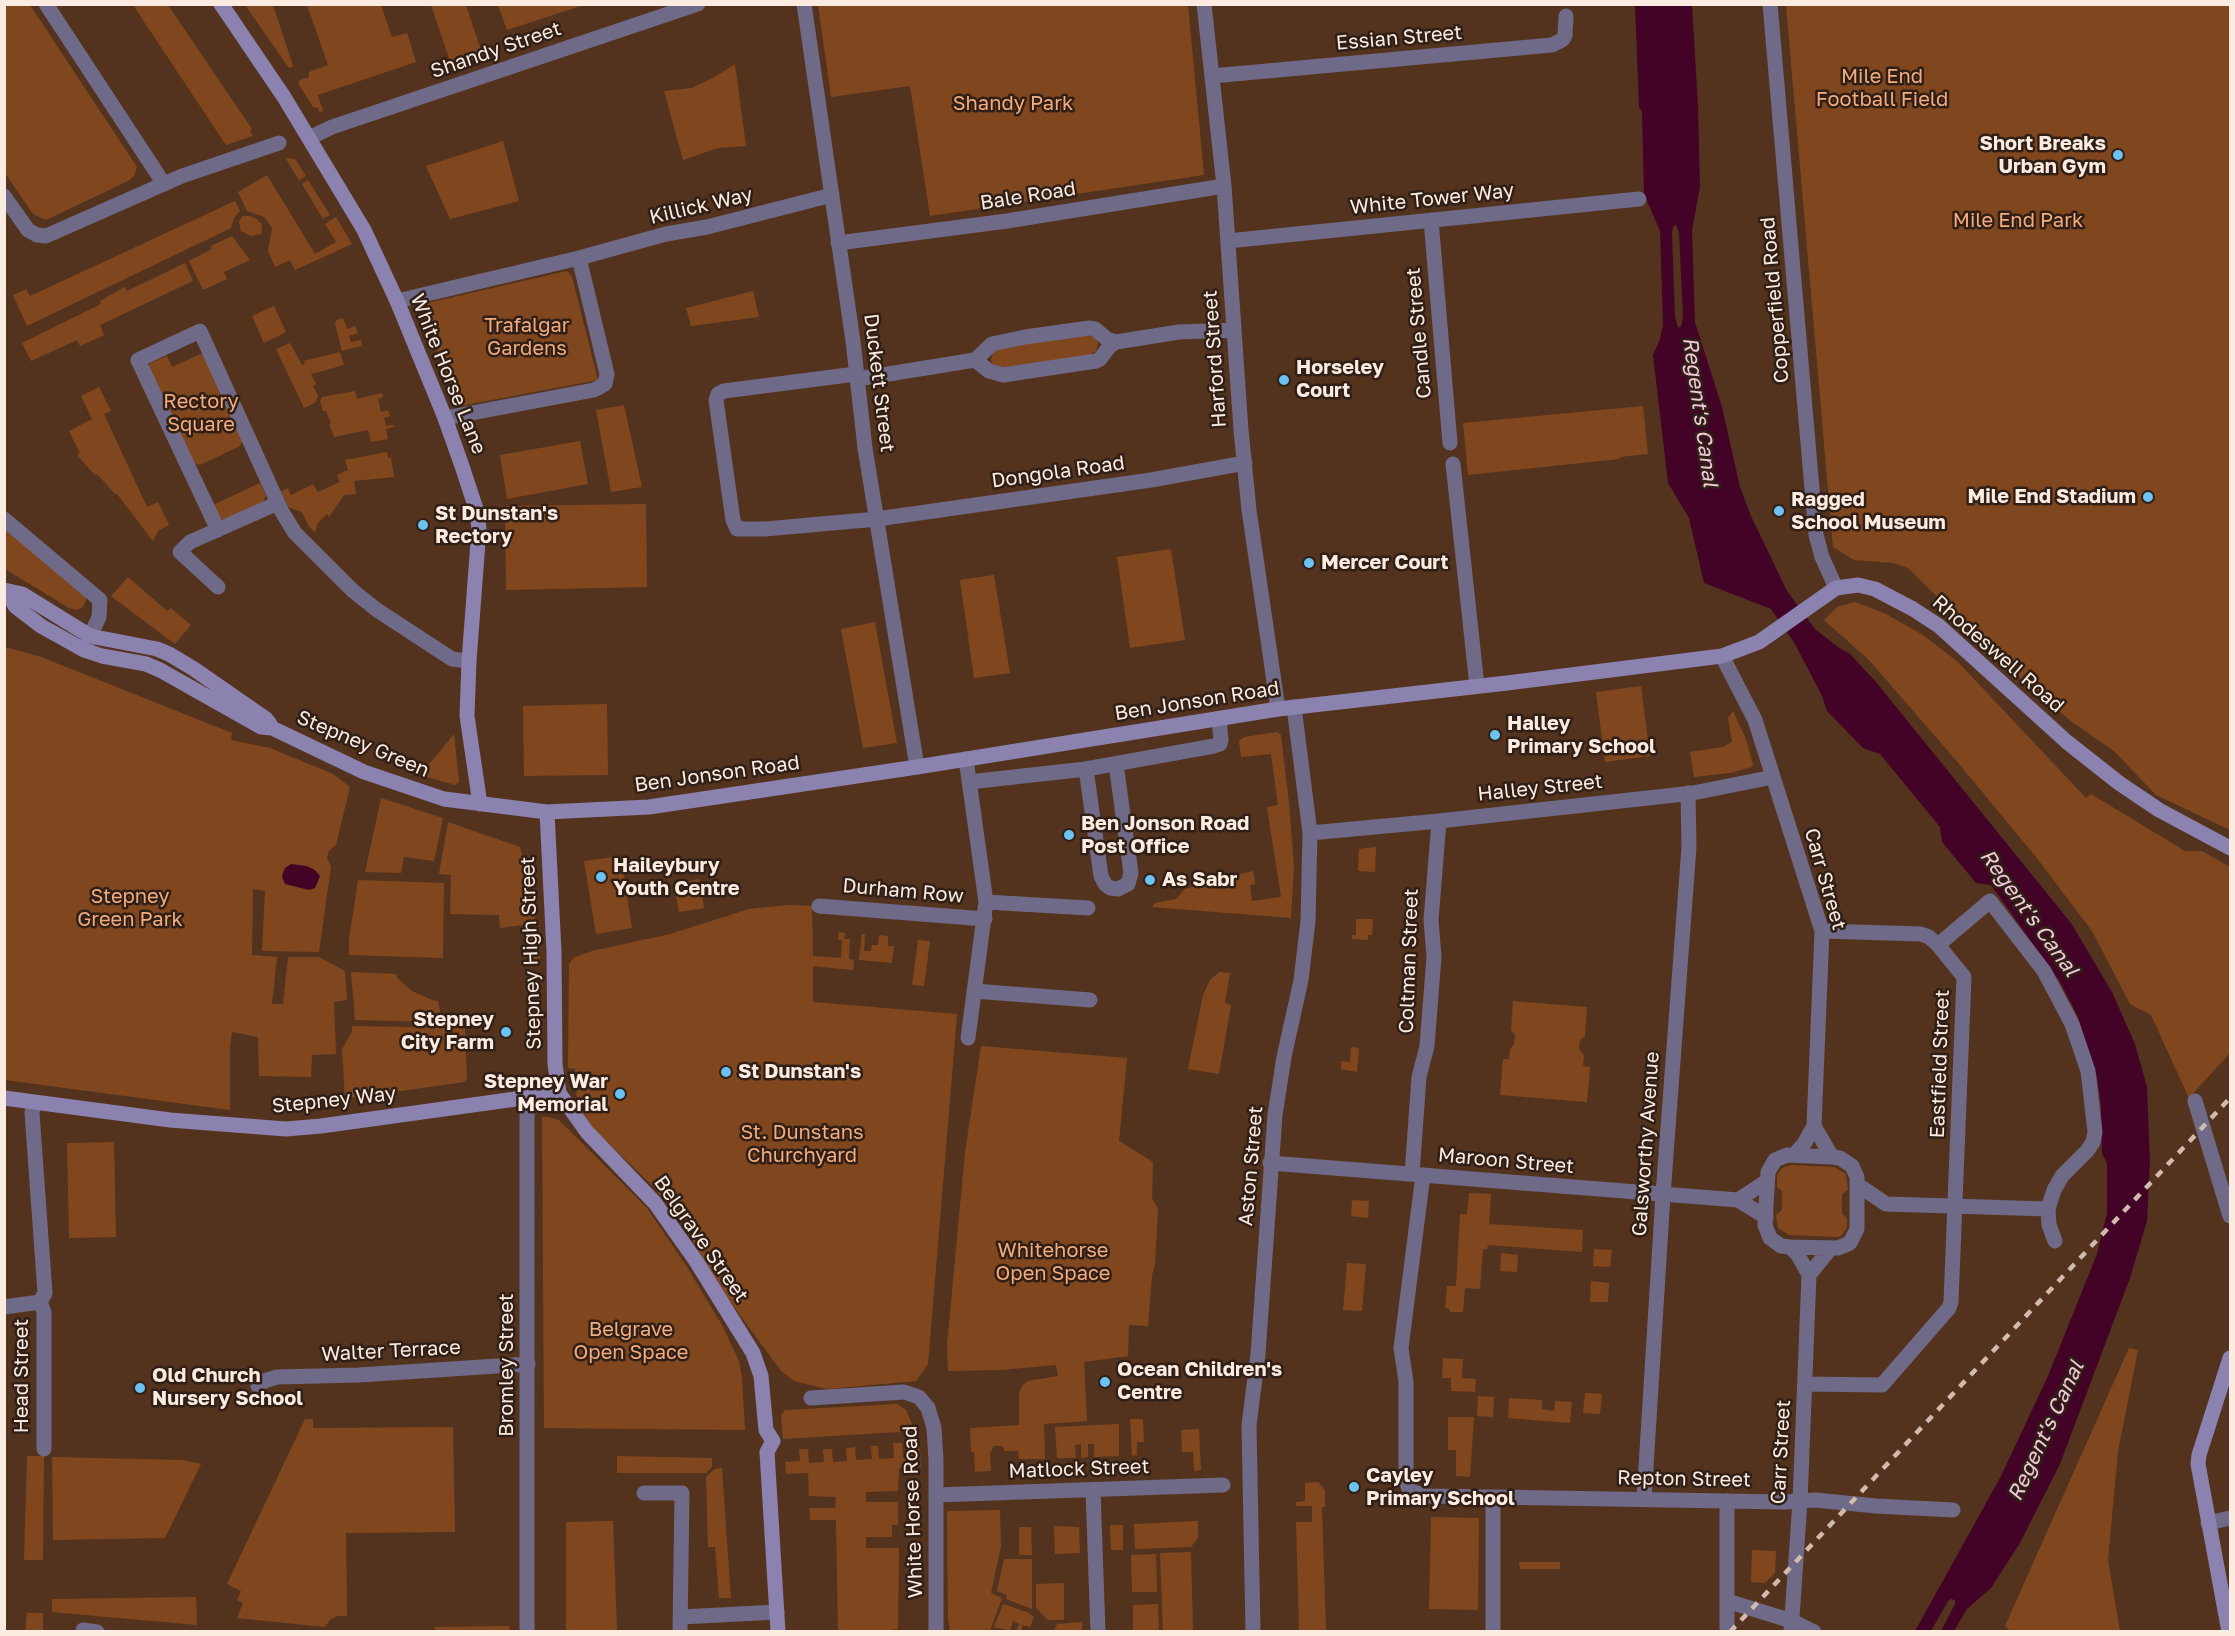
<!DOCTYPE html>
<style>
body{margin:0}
#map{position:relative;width:2235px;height:1636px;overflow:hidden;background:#54331e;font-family:"Golos Text",sans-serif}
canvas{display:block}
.frame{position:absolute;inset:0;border:6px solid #fcebe1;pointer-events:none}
</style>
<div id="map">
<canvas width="2235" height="1636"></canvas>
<div class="frame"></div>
</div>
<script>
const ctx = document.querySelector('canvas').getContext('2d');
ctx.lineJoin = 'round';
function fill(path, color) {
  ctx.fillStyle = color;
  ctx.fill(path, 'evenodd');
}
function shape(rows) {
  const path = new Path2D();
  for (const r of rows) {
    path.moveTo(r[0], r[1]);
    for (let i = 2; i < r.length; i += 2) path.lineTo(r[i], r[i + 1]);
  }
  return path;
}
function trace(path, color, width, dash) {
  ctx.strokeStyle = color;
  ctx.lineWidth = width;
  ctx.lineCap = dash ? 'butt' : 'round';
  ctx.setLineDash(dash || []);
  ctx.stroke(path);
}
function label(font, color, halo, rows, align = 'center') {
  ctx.font = font + ' "Golos Text",sans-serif';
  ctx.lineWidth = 5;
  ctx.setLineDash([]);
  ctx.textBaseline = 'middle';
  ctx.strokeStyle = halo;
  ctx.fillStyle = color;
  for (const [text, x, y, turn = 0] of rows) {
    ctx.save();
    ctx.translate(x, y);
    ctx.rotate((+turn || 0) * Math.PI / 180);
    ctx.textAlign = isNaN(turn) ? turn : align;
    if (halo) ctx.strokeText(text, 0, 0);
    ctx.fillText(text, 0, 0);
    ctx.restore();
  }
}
fill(shape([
 [4,5,30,5,137,167,134,176,128,181,46,220,33,214,5,173],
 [133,5,168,5,252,129,250,131,253,136,226,145],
 [245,5,273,5,293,66,289,68],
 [307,5,381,5,392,37,407,33,416,62,318,95,323,111,319,112,318,108,313,107,298,83,300,80,309,77,309,72,328,65],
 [431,5,466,5,483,56,452,67],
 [498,5,498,4,584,5,507,30],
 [818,5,1188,5,1204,175,930,216,910,86,831,97],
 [1786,5,2230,5,2230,830,2156,795,2115,752,2071,721,2015,674,1908,568,1893,563,1854,560,1833,547],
 [735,64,746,146,718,148,683,160,664,91,692,88,713,78],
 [503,141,519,201,450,219,426,166],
 [288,158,295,159,306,176,299,180,286,159],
 [267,175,315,254,336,242,325,224,336,217,352,244,295,270,290,260,275,267,268,251,272,228,264,217,247,211,238,192],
 [308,180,330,215,323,219,302,184],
 [235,201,240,211,234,218,231,228,27,326,13,295,26,289,30,296],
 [242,216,250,216,257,219,262,225,261,234,251,236,241,231,239,222],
 [232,236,250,260,224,272,227,279,203,290,189,261,212,249,211,246],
 [185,263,193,281,100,325,104,335,80,346,77,340,31,361,22,343,101,304,100,301,125,287,127,291],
 [567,271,572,277,598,380,460,406,420,309,423,304],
 [753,291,759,317,691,326,686,308],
 [274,306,286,332,264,343,252,316],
 [343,318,347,329,355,326,358,333,349,336,351,342,361,340,362,346,342,351,335,324,337,320],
 [1087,335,1095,337,1098,343,1096,351,1090,355,1002,368,992,364,991,360,993,352,999,348],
 [290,343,302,365,305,364,304,361,340,352,344,365,311,374,316,384,313,386,318,396,316,402,304,408,276,349],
 [203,353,244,438,240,446,200,465,194,463,149,367,150,363,167,356,172,367],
 [99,387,111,411,104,414,147,507,158,502,169,525,158,531,153,541,117,494,115,494,97,474,95,475,77,455,80,453,69,431,92,419,81,396],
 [355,391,357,399,382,393,383,397,378,399,381,412,388,410,390,416,384,418,386,426,393,425,394,427,386,429,388,439,371,442,368,430,334,437,329,424,331,423,326,411,323,411,320,401,322,397],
 [624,405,642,487,611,492,596,410],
 [1643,406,1648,454,1620,457,1619,459,1468,475,1463,423],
 [580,441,588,484,507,499,500,455],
 [387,452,388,458,391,458,394,477,354,481,356,494,344,495,329,517,327,514,318,523,315,533,308,525,302,512,288,507,281,491,288,488,291,495,313,484,318,492,340,482,337,475,348,470,345,460],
 [260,483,266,496,263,502,225,520,218,517,213,505],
 [646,504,647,587,506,590,505,506],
 [4,525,85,593,86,601,82,608,76,610,69,608,5,569],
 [1171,549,1185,640,1130,648,1117,557],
 [994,575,1010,673,974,678,960,580],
 [128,577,167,611,171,608,191,625,175,644,111,596],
 [1855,602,1884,613,1923,635,1958,662,2086,798,2091,794,2185,851,2202,851,2230,867,2230,1053,2189,1098,2151,1015,2130,1004,2092,931,2036,857,1955,759,1869,660,1824,620,1837,607],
 [875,622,897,743,863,748,841,629],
 [5,647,41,657,232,733,231,740,270,748,333,774,350,787,336,845,329,851,327,857,331,867,319,952,262,951,265,891,253,889,252,955,277,957,272,1004,283,1004,288,957,319,957,345,971,347,1000,334,1002,336,1054,312,1055,311,1077,259,1076,258,1037,232,1032,230,1048,230,1110,5,1080],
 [1641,686,1650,756,1605,762,1596,692],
 [607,704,608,775,524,776,523,706],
 [1733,711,1746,739,1753,765,1752,767,1730,773,1694,777,1690,752,1723,747,1732,742,1728,718],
 [1277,732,1281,735,1289,803,1294,866,1291,918,1152,907,1155,903,1176,899,1185,889,1253,871,1255,884,1250,885,1252,901,1281,897,1267,807,1278,805,1271,754,1241,757,1239,741,1244,737],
 [454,734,459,782,455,785,420,775],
 [381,798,443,818,434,861,404,857,401,873,365,872],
 [448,822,520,847,533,897,535,923,500,928,499,915,450,914,451,875,439,874],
 [1376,847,1375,872,1358,871,1359,849],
 [621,856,632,928,596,934,584,861],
 [699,879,704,908,679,912,674,884],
 [358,880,444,883,443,958,349,955,349,939],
 [788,905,812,906,813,956,841,958,842,940,838,940,839,932,845,933,844,939,850,939,849,959,854,960,853,970,813,966,813,1002,957,1014,928,1364,916,1381,827,1389,794,1381,781,1371,726,1296,675,1212,651,1184,598,1134,586,1118,577,1101,575,1069,568,1068,569,964,573,958,592,951,670,934,749,909],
 [1356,919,1373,919,1372,935,1368,935,1368,940,1352,939,1352,935,1356,935],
 [528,931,539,931,540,959,529,959],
 [862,934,865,934,864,951,871,951,872,945,878,945,879,935,888,936,888,946,894,946,892,963,859,960],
 [918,940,930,941,924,986,912,985],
 [351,972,396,974,397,978,412,991,432,1000,438,1001,442,1022,355,1020],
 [1219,972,1230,973,1225,1003,1231,1005,1219,1074,1188,1069,1203,995,1210,980],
 [1513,1001,1587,1007,1585,1036,1580,1040,1579,1049,1584,1055,1583,1066,1590,1067,1587,1102,1500,1095,1503,1059,1509,1059,1510,1049,1514,1044,1515,1035,1511,1030],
 [352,1026,465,1028,467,1079,464,1082,345,1099,342,1049,352,1032],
 [981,1046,1127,1058,1119,1141,1153,1162,1152,1198,1158,1209,1155,1265,1152,1275,1148,1326,1129,1325,1128,1356,1084,1362,1087,1421,1044,1424,1045,1459,1019,1459,1018,1451,1004,1451,1003,1446,993,1446,992,1451,990,1452,991,1471,975,1472,974,1452,971,1452,970,1428,1019,1425,1019,1393,1022,1386,1028,1381,1058,1376,1056,1365,1001,1370,948,1371,947,1345,965,1152],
 [1351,1047,1359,1048,1357,1072,1341,1069,1341,1061,1350,1062],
 [542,1117,549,1117,559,1120,647,1208,687,1267,722,1325,739,1361,742,1377,745,1430,544,1428],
 [114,1142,116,1237,69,1238,67,1143],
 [1791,1165,1834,1167,1846,1174,1848,1190,1842,1194,1842,1214,1847,1218,1847,1228,1842,1235,1838,1237,1789,1235,1778,1228,1776,1215,1782,1210,1782,1191,1777,1187,1777,1175,1782,1168],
 [1469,1193,1491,1194,1489,1224,1583,1230,1582,1252,1488,1245,1487,1249,1483,1249,1480,1289,1465,1288,1463,1312,1450,1312,1450,1309,1445,1308,1447,1286,1456,1286,1460,1214,1467,1214],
 [1352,1200,1369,1201,1368,1218,1351,1216],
 [1594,1249,1612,1250,1610,1267,1593,1266],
 [1501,1253,1518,1255,1517,1272,1500,1271],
 [1347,1263,1366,1264,1362,1311,1343,1310],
 [1591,1281,1609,1283,1608,1302,1590,1302],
 [2129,1348,2138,1350,2118,1451,2108,1560,2120,1631,2011,1631,2005,1626],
 [1443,1358,1463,1359,1462,1378,1476,1379,1475,1392,1451,1391,1451,1378,1442,1378],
 [1585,1393,1602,1394,1600,1414,1583,1413],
 [1478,1396,1494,1397,1493,1417,1477,1416],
 [1509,1398,1542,1400,1542,1409,1554,1411,1555,1401,1572,1402,1570,1423,1508,1418],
 [897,1404,906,1410,915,1431,783,1439,781,1415,785,1410],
 [1448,1417,1474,1417,1470,1477,1456,1476,1456,1450,1448,1450],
 [305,1419,313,1419,313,1428,453,1427,455,1532,346,1533,347,1616,337,1616,330,1620,325,1627,237,1618,243,1603,237,1600,241,1591,227,1584],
 [1130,1419,1143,1419,1144,1442,1137,1442,1137,1455,1132,1456],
 [1119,1424,1119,1456,1094,1457,1094,1444,1088,1444,1088,1457,1081,1458,1081,1444,1075,1445,1076,1458,1057,1458,1055,1427],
 [1199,1429,1201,1470,1194,1471,1193,1452,1182,1452,1181,1430],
 [893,1443,902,1443,903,1458,911,1457,910,1444,919,1443,921,1467,899,1468,898,1491,866,1492,866,1502,898,1502,898,1525,892,1525,892,1537,866,1537,866,1548,899,1548,898,1629,894,1629,894,1632,838,1631,836,1520,810,1520,809,1508,835,1508,836,1497,809,1496,808,1473,786,1474,785,1462,800,1461,799,1449,808,1449,809,1463,824,1462,823,1450,827,1449,832,1449,833,1462,847,1461,846,1448,850,1448,855,1447,856,1460,872,1459,871,1446,878,1446,879,1459,894,1458],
 [27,1456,44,1456,43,1560,24,1560],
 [617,1456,712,1458,712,1467,706,1473,617,1473],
 [52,1457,182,1460,201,1464,165,1538,53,1540],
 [722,1468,730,1585,731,1598,719,1598,715,1547,708,1547,706,1477,715,1469],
 [1318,1482,1325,1490,1325,1507,1322,1507,1326,1631,1299,1631,1296,1522,1312,1522,1312,1506,1296,1506,1296,1502,1305,1501,1305,1483],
 [1000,1510,1001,1546,991,1593,1002,1598,990,1631,950,1631,948,1618,947,1513,948,1511],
 [1431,1517,1479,1518,1478,1610,1429,1609],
 [613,1521,617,1631,566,1631,566,1522],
 [1198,1521,1198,1538,1191,1547,1135,1549,1134,1524],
 [1110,1525,1123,1525,1123,1550,1111,1550],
 [1054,1526,1079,1527,1080,1553,1055,1554],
 [1019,1527,1031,1527,1032,1555,1019,1555],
 [1752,1550,1776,1551,1775,1573,1765,1583,1751,1582],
 [1191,1552,1193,1631,1163,1631,1160,1553],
 [1156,1554,1157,1592,1132,1592,1131,1555],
 [1004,1559,1032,1559,1032,1609,1006,1599,1007,1595,997,1591],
 [1519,1562,1560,1562,1560,1569,1520,1569],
 [1064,1583,1064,1620,1048,1620,1036,1608,1036,1584],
 [196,1597,197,1625,52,1612,52,1599],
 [1003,1604,1027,1612,1034,1617,1030,1627,1023,1625,1021,1631,1016,1631,1019,1624,1013,1621,1010,1631,994,1627],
 [1158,1604,1159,1631,1133,1631,1133,1605],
 [27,1613,43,1613,43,1631,25,1631],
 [1082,1622,1082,1631,1054,1631,1057,1624],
 [510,1626,508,1632,438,1632,435,1629,435,1627]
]), '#80471f');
fill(shape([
 [1635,5,1692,5,1698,106,1700,187,1692,230,1695,322,1722,407,1740,487,1751,516,1787,591,1815,629,1838,647,1850,654,1876,682,2071,923,2112,992,2135,1044,2147,1087,2150,1162,2147,1221,2130,1278,2060,1464,2020,1543,1991,1588,1967,1609,1954,1631,1941,1631,1955,1604,1955,1600,1951,1599,1948,1601,1931,1631,1915,1631,2001,1476,2048,1376,2097,1254,2107,1213,2107,1163,2102,1154,2101,1105,2097,1077,2077,1015,2060,982,1991,885,1976,883,1942,842,1940,827,1880,754,1863,748,1827,711,1822,696,1795,644,1771,609,1704,583,1689,518,1668,483,1653,355,1660,339,1663,325,1660,231,1644,194,1642,112,1639,107],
 [1674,225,1676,225,1679,232,1683,317,1681,326,1678,328,1675,316,1672,232],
 [291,864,307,866,315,870,320,876,315,888,309,890,285,884,282,877,283,873,285,868]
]), '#430327');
trace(shape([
 [46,4,164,184],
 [804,4,853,341,865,448,917,767],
 [1204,4,1224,186,1241,430,1249,510,1278,709],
 [1770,4,1816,535,1822,557,1836,588],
 [1212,76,1552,45,1562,40,1565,36,1566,16],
 [309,138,332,127,698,4],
 [4,196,28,230,37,235,46,236,182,176,279,143],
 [1431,220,1450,443],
 [1228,241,1639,199],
 [838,243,1007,221,1224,186],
 [579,258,666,234,707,227,832,195],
 [397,301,579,258,607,374,605,384,594,390,445,418],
 [975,360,989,371,1003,375,1096,361,1100,359,1109,347,1116,342,1179,332,1234,330],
 [856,374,724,391,718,394,716,400,726,471,733,520,737,529,765,529,877,519,1151,480,1245,463],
 [857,379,975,360,992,344,1025,337,1090,328,1095,329,1107,339,1116,342],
 [1453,464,1477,686],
 [4,519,100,600,99,617,84,650],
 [218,530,138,360,200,331,282,512,295,533,352,590,377,610,452,659,469,661],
 [218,587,180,552,190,542,278,503],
 [1722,656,1755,720,1822,931,1814,1126,1804,1144,1794,1155],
 [966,759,986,902,968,1038],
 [1086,769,1101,876,1105,884,1110,888,1118,889,1128,884,1131,873,1116,764],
 [969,782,1086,769,1214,746,1220,744,1221,740,1219,719],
 [1310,833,1439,821,1693,793,1768,778,1771,773],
 [986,902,1088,908],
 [819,906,985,919],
 [1938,945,1990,901,2044,971,2072,1024,2088,1071,2095,1132,2093,1142,2087,1151,2062,1176,2054,1190,2048,1209,2049,1225,2055,1241],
 [974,991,1090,1000],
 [2195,1101,2230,1216],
 [34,1103,32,1113,45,1293,40,1302],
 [1814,1126,1832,1157],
 [1787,1155,1832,1157,1840,1158,1852,1166,1857,1177,1857,1229,1850,1243,1838,1248,1790,1247,1781,1246,1770,1238,1765,1225,1768,1172,1775,1160,1787,1155],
 [1270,1163,1738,1200,1766,1217],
 [1412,1174,1419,1077,1427,1046,1434,957,1431,920,1439,821],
 [1423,1175,1401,1348,1406,1382,1406,1480,1409,1489,1414,1492,1425,1496,1493,1497,1785,1502,1815,1500,1876,1506,1953,1510],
 [1858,1185,1886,1204,2048,1209],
 [1738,1200,1767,1181],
 [1790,1247,1798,1255,1809,1275,1800,1501,1791,1632],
 [1809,1275,1830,1249],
 [40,1302,44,1312,44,1449],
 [4,1307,40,1302],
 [1805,1384,1882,1385,1949,1308,1951,1302,1964,977,1938,945,1929,937,1921,934,1822,931],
 [258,1386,264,1381,277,1377,359,1375,528,1364],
 [811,1398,904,1392,919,1397,928,1408,934,1428,936,1460,936,1632],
 [1093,1490,1098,1632],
 [644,1493,682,1493,680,1632],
 [936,1495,1223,1485],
 [1644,1499,1663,1195,1689,847,1688,793],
 [1727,1501,1727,1632],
 [2208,1523,2230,1518],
 [1727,1601,1792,1621,1814,1632],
 [681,1617,777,1612],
 [83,1630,97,1632],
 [527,1632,527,1098],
 [1253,1632,1249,1425,1258,1354,1275,1115,1284,1057,1301,980,1308,921,1310,833,1294,707],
 [1493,1632,1493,1497]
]), '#6f6a87', 15);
trace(shape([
 [221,4,284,97,364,230,397,301,445,418,463,469,477,512,479,529,469,661,467,716,480,804],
 [4,590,22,594,90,636,157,649,169,654,194,669,266,719,270,724],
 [8,593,15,606,41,626,84,650,102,656,146,664,160,670,261,727,272,728,364,772,444,799,547,812,649,807,917,767,1278,709,1507,683,1722,656,1759,642,1836,588,1858,585,1875,589,1913,609,1939,626,2067,742,2119,783,2159,810,2230,848],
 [547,812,554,952,555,1064,559,1093,587,1132,655,1203,696,1261,753,1353,761,1376,766,1430,773,1441,767,1452,778,1632],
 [4,1098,170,1120,286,1129,321,1126,559,1093],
 [2229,1632,2198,1464,2199,1455,2230,1358]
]), '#8b82b0', 15);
trace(shape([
 [1730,1632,2230,1098]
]), '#d1bbaf', 4.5, [8, 8]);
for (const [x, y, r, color] of [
 [2118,155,6,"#6ac3f1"],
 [1284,380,6,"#6ac3f1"],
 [2148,497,6,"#6ac3f1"],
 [1779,511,6,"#6ac3f1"],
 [423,525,6,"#6ac3f1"],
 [1309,563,6,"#6ac3f1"],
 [1495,735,6,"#6ac3f1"],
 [1069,835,6,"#6ac3f1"],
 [601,877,6,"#6ac3f1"],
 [1150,880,6,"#6ac3f1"],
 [506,1032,6,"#6ac3f1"],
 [726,1072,6,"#6ac3f1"],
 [620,1094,6,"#6ac3f1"],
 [1105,1382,6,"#6ac3f1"],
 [140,1388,6,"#6ac3f1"],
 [1354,1487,6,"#6ac3f1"]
]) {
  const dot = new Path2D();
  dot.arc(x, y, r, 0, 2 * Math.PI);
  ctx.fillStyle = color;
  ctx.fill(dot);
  trace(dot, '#2f1f16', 2);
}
label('20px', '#fcebe1', '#2f1f16', [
 ["Essian Street",1399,38,-5],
 ["Shandy Street",496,50,-19],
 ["Bale Road",1028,196,-9],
 ["White Tower Way",1432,199,-6],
 ["Killick Way",701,206,-13],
 ["Copperfield Road",1775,300,-95],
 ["Candle Street",1419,333,-95],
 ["Harford Street",1215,359,-94],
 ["White Horse Lane",448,374,68],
 ["Duckett Street",879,383,83],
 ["Dongola Road",1058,472,-8],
 ["Rhodeswell Road",1998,654,41],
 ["Ben Jonson Road",1197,701,-9],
 ["Stepney Green",363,744,23],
 ["Ben Jonson Road",717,774,-8],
 ["Halley Street",1540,788,-6],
 ["Carr Street",1825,879,74],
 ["Durham Row",903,891,5],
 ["Stepney High Street",531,953,-92],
 ["Coltman Street",1409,961,-88],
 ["Eastfield Street",1940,1064,-88],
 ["Stepney Way",334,1100,-6],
 ["Galsworthy Avenue",1646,1144,-86],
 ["Maroon Street",1506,1161,5],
 ["Aston Street",1251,1166,-85],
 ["Belgrave Street",701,1239,55],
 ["Walter Terrace",391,1351,-3],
 ["Bromley Street",507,1365,-90],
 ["Head Street",22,1376,-90],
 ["Carr Street",1781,1452,-87],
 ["Matlock Street",1079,1469,-2],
 ["Repton Street",1684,1479,1],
 ["White Horse Road",913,1512,-92]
]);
label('20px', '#f4ac7e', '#2f1f16', [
 ["Mile End",1882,77],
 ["Football Field",1882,100],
 ["Shandy Park",1013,104],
 ["Mile End Park",2018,221],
 ["Trafalgar",527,326],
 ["Gardens",527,349],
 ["Rectory",201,402],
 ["Square",201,425],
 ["Stepney",130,897],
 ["Green Park",130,920],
 ["St. Dunstans",802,1133],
 ["Churchyard",802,1156],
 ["Whitehorse",1053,1251],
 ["Open Space",1053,1274],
 ["Belgrave",631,1330],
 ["Open Space",631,1353]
]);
label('bold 20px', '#fcebe1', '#2f1f16', [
 ["Short Breaks",2106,144,"right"],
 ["Urban Gym",2106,167,"right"],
 ["Horseley",1296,368],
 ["Court",1296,391],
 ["Mile End Stadium",2136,497,"right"],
 ["Ragged",1791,500],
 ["School Museum",1791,523],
 ["St Dunstan's",435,514],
 ["Rectory",435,537],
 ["Mercer Court",1321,563],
 ["Halley",1507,724],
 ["Primary School",1507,747],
 ["Ben Jonson Road",1081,824],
 ["Post Office",1081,847],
 ["Haileybury",613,866],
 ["Youth Centre",613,889],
 ["As Sabr",1162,880],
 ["Stepney",494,1020,"right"],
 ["City Farm",494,1043,"right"],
 ["St Dunstan's",738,1072],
 ["Stepney War",608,1082,"right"],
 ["Memorial",608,1105,"right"],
 ["Ocean Children's",1117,1370],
 ["Centre",1117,1393],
 ["Old Church",152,1376],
 ["Nursery School",152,1399],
 ["Cayley",1366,1476],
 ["Primary School",1366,1499]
], 'left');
label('italic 21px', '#f3c9da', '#2f1f16', [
 ["Regent's Canal",1700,412,82],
 ["Regent's Canal",2029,913,54],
 ["Regent's Canal",2046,1431,-65]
]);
</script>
